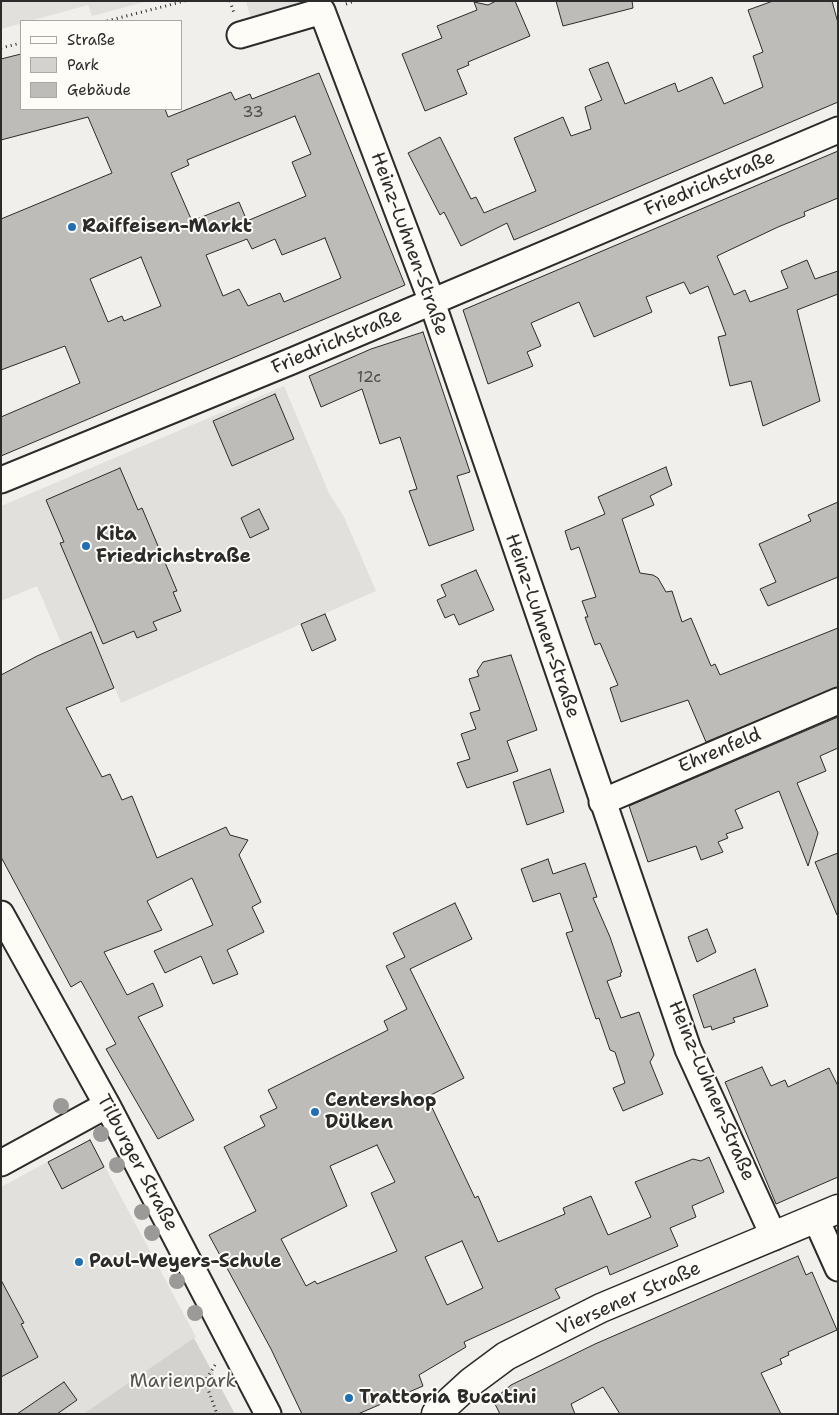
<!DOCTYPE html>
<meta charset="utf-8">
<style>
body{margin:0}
#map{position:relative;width:839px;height:1415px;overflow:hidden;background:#f0efeb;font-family:"Shantell Sans",sans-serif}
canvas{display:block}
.frame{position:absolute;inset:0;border:2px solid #2b2b2b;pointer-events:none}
.legend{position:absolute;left:20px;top:20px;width:162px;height:90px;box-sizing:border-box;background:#fdfcf7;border:1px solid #a9a8a5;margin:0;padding:6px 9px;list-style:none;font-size:15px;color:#2b2b2b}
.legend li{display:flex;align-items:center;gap:10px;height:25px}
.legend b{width:25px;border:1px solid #a9a8a5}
</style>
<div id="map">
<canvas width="839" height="1415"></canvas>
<div class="frame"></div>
<ul class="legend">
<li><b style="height:6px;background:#fdfcf7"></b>Straße</li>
<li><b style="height:14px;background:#d3d2cf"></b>Park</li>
<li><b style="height:14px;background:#bdbcb8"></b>Gebäude</li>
</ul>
</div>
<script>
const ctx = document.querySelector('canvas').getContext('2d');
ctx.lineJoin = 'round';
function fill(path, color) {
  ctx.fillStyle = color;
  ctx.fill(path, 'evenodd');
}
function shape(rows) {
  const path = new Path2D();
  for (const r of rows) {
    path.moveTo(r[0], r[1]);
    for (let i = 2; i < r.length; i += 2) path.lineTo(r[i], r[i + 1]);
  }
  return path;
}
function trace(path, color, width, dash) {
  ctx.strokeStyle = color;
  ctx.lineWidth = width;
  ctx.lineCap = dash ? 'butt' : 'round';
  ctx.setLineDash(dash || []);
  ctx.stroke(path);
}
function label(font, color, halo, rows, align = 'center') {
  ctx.font = font + ' "Shantell Sans",sans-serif';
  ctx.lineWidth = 4;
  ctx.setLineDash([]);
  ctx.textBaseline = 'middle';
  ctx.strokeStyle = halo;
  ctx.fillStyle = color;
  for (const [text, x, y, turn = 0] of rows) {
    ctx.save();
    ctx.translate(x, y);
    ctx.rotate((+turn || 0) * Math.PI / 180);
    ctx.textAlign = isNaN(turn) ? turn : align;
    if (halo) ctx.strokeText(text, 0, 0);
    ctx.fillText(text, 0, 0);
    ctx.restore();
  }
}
fill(shape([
 [1,1,148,1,92,16,88,5,1,29],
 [246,1,319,1,251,19],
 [284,386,329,493,344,517,376,591,121,703,98,647,68,659,37,586,1,601,1,506],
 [90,1139,196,1337,83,1414,1,1414,1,1187]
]), '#e1e0dc');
fill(shape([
 [194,1338,235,1414,83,1414]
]), '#d3d2cf');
const building = shape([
 [496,1,515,1,530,36,468,62,469,65,457,70,467,94,425,111,402,54,442,38,437,26,477,10,474,2,488,5,496,1],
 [556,1,632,1,633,8,563,26,556,1],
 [773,1,832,1,838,23,838,102,514,240,507,223,461,246,444,212,440,215,408,153,440,137,471,199,476,197,484,213,536,191,514,138,563,117,571,136,591,129,585,107,602,100,589,69,608,62,625,104,675,83,678,92,712,77,724,104,763,87,753,56,763,52,748,10,773,1],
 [21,54,21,109,165,109,168,117,231,92,235,100,250,94,252,99,319,73,405,285,1,456,1,417,80,383,65,346,1,370,1,219,112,173,88,117,1,140,1,59,21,54],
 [295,116,311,154,292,162,306,196,247,221,239,202,192,221,171,173,189,165,187,160,295,116],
 [325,238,341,278,284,302,280,293,248,306,239,289,223,296,206,255,247,239,252,249,275,239,282,255,325,238],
 [141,257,161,306,124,321,122,316,108,322,90,279,141,257],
 [838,151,838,198,804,212,805,216,778,227,717,256,734,295,745,290,750,302,788,288,781,271,807,260,815,279,838,271,838,294,797,310,820,401,763,426,751,381,730,386,718,337,726,335,708,286,690,294,684,282,646,297,652,312,594,337,579,302,531,323,541,346,527,352,533,366,488,384,463,310,838,151],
 [423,332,470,472,457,476,474,530,429,546,409,491,417,489,400,437,380,444,362,389,321,407,309,376,371,349,423,332],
 [275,394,294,439,232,466,213,421,275,394],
 [666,467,672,485,650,496,654,505,622,519,640,573,653,575,658,578,666,592,672,591,682,622,691,618,711,666,715,664,720,675,838,628,838,687,706,742,688,700,621,722,610,688,618,685,600,643,595,645,585,617,588,617,582,601,596,597,579,547,571,550,565,531,605,514,598,497,666,467],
 [120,468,138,510,142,508,177,591,173,592,181,611,153,622,157,630,137,638,134,631,103,644,60,543,64,542,46,500,120,468],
 [838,502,838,577,768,606,760,589,776,582,759,544,811,521,808,515,838,502],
 [259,509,269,529,250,538,241,518,259,509],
 [476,570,494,610,459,625,454,614,445,618,437,600,446,596,441,585,476,570],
 [325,614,336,640,312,651,301,624,325,614],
 [91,632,114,688,66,708,102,777,110,774,122,800,132,796,157,858,226,827,230,835,248,840,239,855,261,902,252,907,264,932,227,950,238,974,213,984,201,956,165,973,154,951,213,925,192,878,147,901,162,930,104,952,127,995,153,983,163,1006,138,1017,194,1120,158,1139,106,1049,116,1044,81,981,71,987,1,857,1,675,37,656,91,632],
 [511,655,537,730,507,741,518,771,467,788,457,763,470,759,461,734,476,729,470,713,480,710,469,679,479,676,477,671,483,662,511,655],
 [838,717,838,748,820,756,826,771,797,783,818,833,808,866,779,791,735,810,743,828,726,834,728,838,718,842,723,852,701,860,696,846,648,862,629,806,838,717],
 [550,769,564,812,527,825,513,782,550,769],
 [838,853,838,915,837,915,815,862,838,853],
 [548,859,553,874,585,863,597,897,593,898,610,937,622,972,620,973,621,976,607,981,621,1018,639,1012,654,1055,650,1062,663,1094,623,1111,613,1088,625,1083,615,1052,610,1050,599,1018,596,1019,566,933,573,931,560,893,533,902,521,869,548,859],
 [455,903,472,939,410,969,464,1078,427,1097,475,1198,478,1196,498,1242,565,1214,563,1208,591,1196,608,1235,651,1217,635,1182,693,1159,701,1161,709,1157,724,1192,692,1206,696,1217,670,1228,678,1246,610,1275,607,1266,555,1289,560,1298,464,1342,466,1347,419,1375,423,1386,358,1414,302,1414,271,1349,209,1235,256,1211,224,1147,265,1126,260,1116,277,1108,268,1090,388,1030,384,1021,407,1009,386,966,405,957,393,933,455,903],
 [377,1145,395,1182,371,1193,397,1251,317,1284,315,1281,306,1286,281,1239,347,1206,330,1166,377,1145],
 [462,1241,483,1288,447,1305,425,1257,462,1241],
 [707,929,716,952,697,962,688,937,707,929],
 [755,969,768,1006,740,1016,733,1018,735,1022,712,1030,711,1026,704,1028,693,995,755,969],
 [762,1067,771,1086,785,1080,788,1087,829,1068,838,1086,838,1177,776,1204,725,1082,762,1067],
 [90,1140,104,1167,62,1189,48,1162,90,1140],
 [798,1256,806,1275,812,1272,837,1330,788,1352,789,1355,780,1359,782,1364,761,1373,781,1414,620,1414,603,1387,571,1404,575,1414,500,1414,493,1400,511,1385,595,1344,798,1256],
 [1,1280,24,1323,21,1324,38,1357,1,1377,1,1280],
 [64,1382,77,1400,57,1414,17,1414,64,1382]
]);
fill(building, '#bdbcb8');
trace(building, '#2b2b2b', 1);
const street = shape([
 [240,35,322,11,432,302,688,1049,774,1237],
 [1,480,292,361,838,130],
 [602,802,838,701],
 [1,914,107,1105,268,1414],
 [1,1163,107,1105],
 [816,1219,838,1268]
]);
const secondary = shape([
 [436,1414,471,1382,506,1356,601,1308,838,1209]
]);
trace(street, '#2b2b2b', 29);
trace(secondary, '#2b2b2b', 31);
trace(shape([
 [230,1,234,13],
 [346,4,355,1],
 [107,21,185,1],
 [1,48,21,43],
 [215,1365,205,1381,217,1414]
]), '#2b2b2b', 3, [1, 4]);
trace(street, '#fdfcf7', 25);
trace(secondary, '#fdfcf7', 28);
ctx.fillStyle = '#9b9a98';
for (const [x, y] of [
 [61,1106],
 [101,1134],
 [117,1165],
 [142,1212],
 [152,1233],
 [177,1281],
 [195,1313]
]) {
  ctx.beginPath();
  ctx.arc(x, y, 8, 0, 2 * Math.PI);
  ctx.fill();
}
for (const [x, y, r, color] of [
 [72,227,5,"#1f6fb2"],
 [86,546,5,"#1f6fb2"],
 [315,1112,5,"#1f6fb2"],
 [79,1262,5,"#1f6fb2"],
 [349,1398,5,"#1f6fb2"]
]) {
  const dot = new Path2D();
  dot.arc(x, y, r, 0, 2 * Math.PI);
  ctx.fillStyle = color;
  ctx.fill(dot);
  trace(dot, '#fdfcf7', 2);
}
label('16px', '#504f4e', null, [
 ["33",253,113],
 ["12c",369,378]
]);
label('19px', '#2b2b2b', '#fdfcf7', [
 ["Friedrichstraße",710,184,-23],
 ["Heinz-Luhnen-Straße",409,244,70],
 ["Friedrichstraße",337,342,-23],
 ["Heinz-Luhnen-Straße",542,626,71],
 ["Ehrenfeld",720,751,-23],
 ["Heinz-Luhnen-Straße",711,1091,67],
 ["Tilburger Straße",137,1163,62],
 ["Viersener Straße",629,1299,-24]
]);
label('bold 19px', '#2b2b2b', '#fdfcf7', [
 ["Raiffeisen-Markt",82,227],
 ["Kita",96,535],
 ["Friedrichstraße",96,557],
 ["Centershop",325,1101],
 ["Dülken",325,1123],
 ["Paul-Weyers-Schule",89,1262],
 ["Trattoria Bucatini",359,1398]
], 'left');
label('19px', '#555554', '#fdfcf7', [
 ["Marienpark",183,1382]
]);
</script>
